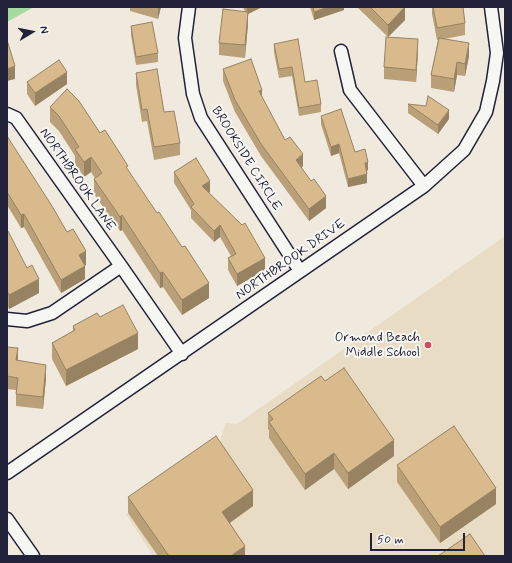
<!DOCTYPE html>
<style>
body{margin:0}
#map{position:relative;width:512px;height:563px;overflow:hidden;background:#f0eade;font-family:Mynerve,sans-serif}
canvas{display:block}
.frame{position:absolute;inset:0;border:8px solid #22223b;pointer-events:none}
.north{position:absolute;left:12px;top:12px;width:40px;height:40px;-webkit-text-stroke:3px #f6f6f2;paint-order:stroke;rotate:80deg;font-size:11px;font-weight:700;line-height:16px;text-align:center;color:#22223b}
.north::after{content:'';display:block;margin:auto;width:14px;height:18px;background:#22223b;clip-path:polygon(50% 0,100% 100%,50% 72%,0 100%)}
.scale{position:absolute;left:370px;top:533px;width:95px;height:18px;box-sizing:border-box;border:2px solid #22223b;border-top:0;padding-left:5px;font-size:12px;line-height:14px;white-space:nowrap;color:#22223b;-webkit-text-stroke:3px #f6f6f2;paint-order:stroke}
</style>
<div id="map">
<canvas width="512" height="563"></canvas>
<div class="frame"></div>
<div class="north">N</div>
<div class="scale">50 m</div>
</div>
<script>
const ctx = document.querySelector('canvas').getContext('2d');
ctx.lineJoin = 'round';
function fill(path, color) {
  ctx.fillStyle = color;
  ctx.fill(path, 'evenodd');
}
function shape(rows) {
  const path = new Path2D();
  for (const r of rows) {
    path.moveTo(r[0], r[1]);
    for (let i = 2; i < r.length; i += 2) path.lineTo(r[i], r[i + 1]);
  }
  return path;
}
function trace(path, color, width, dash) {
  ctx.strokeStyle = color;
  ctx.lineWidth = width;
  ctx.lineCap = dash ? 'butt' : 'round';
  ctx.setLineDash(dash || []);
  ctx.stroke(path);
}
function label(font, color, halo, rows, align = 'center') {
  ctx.font = font + ' Mynerve,sans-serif';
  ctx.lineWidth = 4;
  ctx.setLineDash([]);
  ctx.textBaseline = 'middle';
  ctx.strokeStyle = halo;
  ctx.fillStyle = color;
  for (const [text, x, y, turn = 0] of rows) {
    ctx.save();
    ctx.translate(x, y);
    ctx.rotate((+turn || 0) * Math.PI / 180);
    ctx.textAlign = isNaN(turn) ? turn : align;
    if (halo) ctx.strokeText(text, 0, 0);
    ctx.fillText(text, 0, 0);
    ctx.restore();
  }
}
fill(shape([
 [505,236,505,556,153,556,126,514,213,448,220,441,226,423,237,424]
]), '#e9dcc5');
fill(shape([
 [7,7,34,7,7,22]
]), '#a4db9f');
const street = shape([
 [189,7,185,38,193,94,201,118,300,271],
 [341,51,350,90,424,186],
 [7,114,16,118,121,266,52,313,27,321,7,319],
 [121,266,182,354],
 [7,473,424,186,464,150,486,112,493,81,497,53,491,7],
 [7,519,33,556]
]);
trace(street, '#22223b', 15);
trace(street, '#f6f6f2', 12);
fill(shape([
 [130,7,161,7,158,19,130,11],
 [243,7,262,7,248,14,248,24,245,58,219,55,219,43,245,12],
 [310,7,344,7,344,10,314,20],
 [357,7,404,7,405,20,388,37],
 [432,7,463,7,465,23,465,35,444,39,469,56,465,76,457,75,454,92,431,88,431,75,438,40,437,40,432,14],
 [131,26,158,53,158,62,136,65,131,35],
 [274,44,305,82,321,104,321,112,299,116,292,76,279,78,274,52],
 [418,52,416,82,384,79,384,67],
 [223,69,262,98,285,140,303,166,301,167,326,208,309,221,261,156,235,112,223,81],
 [136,73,164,112,180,143,180,155,154,160,147,121,142,122,136,85],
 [27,82,67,84,35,106,27,94],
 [408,104,449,119,438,134,408,113],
 [50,107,100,133,128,171,209,298,182,315,163,287,160,288,122,230,120,231,94,194,94,179,95,178,91,172,84,177,75,164,75,156,59,131,50,122],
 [321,116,368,170,367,171,367,183,348,187,339,153,331,156,321,124],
 [7,136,86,265,85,265,85,279,61,293,24,227,21,228,7,205],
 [174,172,210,192,209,193,265,270,237,286,228,270,228,258,231,256,220,237,214,242,191,218,191,210,174,183],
 [7,231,39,293,9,309,7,304],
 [100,317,138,349,66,386,52,359,52,343,73,331,73,326],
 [7,347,18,361,46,378,43,409,16,406,16,390,7,389],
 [325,381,394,456,348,489,334,469,305,490,269,438,269,430,268,429,268,413],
 [397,465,496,504,440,543,397,482],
 [128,497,253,506,230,523,245,556,158,556,128,513]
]), '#baa078');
fill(shape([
 [158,7,161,7,158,19],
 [247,7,262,7,248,14,248,24,245,58],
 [328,7,344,7,344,10,314,20,314,12],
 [405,7,405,20,388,37,388,25],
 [418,39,418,52,416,82,416,70],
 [469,43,469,56,465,76,465,64],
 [457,62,457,75,454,92,454,79],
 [15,66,15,79,7,81,7,69],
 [67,72,67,84,35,106,35,93],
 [262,90,262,102,259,91],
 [449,110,449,119,438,134,438,125],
 [339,144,339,153,331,156,331,147],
 [303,154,303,166,296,172,296,160],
 [91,157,91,172,84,177,84,162],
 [368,162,368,170,365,171,365,163],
 [367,174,367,183,348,187,348,179],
 [210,181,210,192,202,198,202,186],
 [326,196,326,208,309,221,309,209],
 [24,214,24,227,21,228,21,215],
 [122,215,122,230,120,231,120,217],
 [220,225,220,237,214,242,214,231],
 [86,251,86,265,79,269,79,255],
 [265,258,265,270,237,286,237,274],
 [85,266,85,279,61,293,61,280],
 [163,272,163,287,160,288,160,273],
 [39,279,39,293,9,309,9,295],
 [209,283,209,298,182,315,182,300],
 [138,333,138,349,66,386,66,370],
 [18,348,18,361,16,360],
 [46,365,46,378,43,409,43,397],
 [394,440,394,456,348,489,348,473],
 [334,453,334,469,305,490,305,474],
 [496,488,496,504,440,543,440,527],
 [253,490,253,506,222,528,222,512],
 [245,546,245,556,231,556]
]), '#978262');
const building = shape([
 [313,7,328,7,314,12,313,7],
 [370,7,405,7,388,25,370,7],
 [433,7,463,7,465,23,437,28,433,7],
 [223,9,248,12,245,45,219,43,223,9],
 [152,22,158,53,136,57,131,26,152,22],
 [386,37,418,39,416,70,384,67,386,37],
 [439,38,469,43,465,64,457,62,454,79,431,75,439,38],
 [298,39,305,82,317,80,321,104,299,108,292,67,279,69,274,44,298,39],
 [7,40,15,66,7,69,7,40],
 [251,59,262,90,259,91,285,140,290,137,303,154,296,160,311,181,314,179,326,196,309,209,261,144,235,100,223,69,251,59],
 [59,60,67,72,35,93,27,82,59,60],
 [157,69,164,112,174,111,180,143,154,147,147,109,142,110,136,73,157,69],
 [67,89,79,101,100,133,105,130,128,166,126,167,157,213,159,212,182,247,185,246,209,283,182,300,163,272,160,273,122,215,120,217,94,179,102,173,91,157,84,162,75,149,79,147,59,116,50,107,67,89],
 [428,96,449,110,438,125,408,104,426,106,428,96],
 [341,109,355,152,365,149,368,162,365,163,367,174,348,179,339,144,331,147,321,116,341,109],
 [7,136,52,206,67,232,73,229,86,251,79,255,85,266,61,280,24,214,21,215,7,192,7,136],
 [196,158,210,181,202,186,242,225,245,223,265,258,237,274,228,258,236,254,220,225,214,231,191,207,194,204,174,172,196,158],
 [7,231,8,231,27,268,32,265,39,279,9,295,7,291,7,231],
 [123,305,138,333,66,370,52,343,75,330,73,326,97,313,100,317,123,305],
 [7,347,18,348,16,360,46,365,43,397,16,394,18,378,7,376,7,347],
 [344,368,394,440,348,473,334,453,305,474,269,422,273,419,268,413,321,376,325,381,344,368],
 [454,426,496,488,440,527,397,465,454,426],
 [216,436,253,490,222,512,245,546,231,556,169,556,128,497,216,436],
 [470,534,485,556,438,556,470,534]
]);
fill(building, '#d8ba8c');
trace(building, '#978262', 1);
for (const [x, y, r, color] of [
 [428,345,4,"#d1495b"]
]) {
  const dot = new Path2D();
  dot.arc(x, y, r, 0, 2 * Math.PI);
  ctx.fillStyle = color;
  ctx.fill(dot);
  trace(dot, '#f6f6f2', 1.5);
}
label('13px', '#22223b', '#f6f6f2', [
 ["BROOKSIDE CIRCLE",246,159,58],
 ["NORTHBROOK LANE",77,180,55],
 ["NORTHBROOK DRIVE",291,260,-35]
]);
label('13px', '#22223b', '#f6f6f2', [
 ["Ormond Beach",420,338],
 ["Middle School",420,353]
], 'right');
</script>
